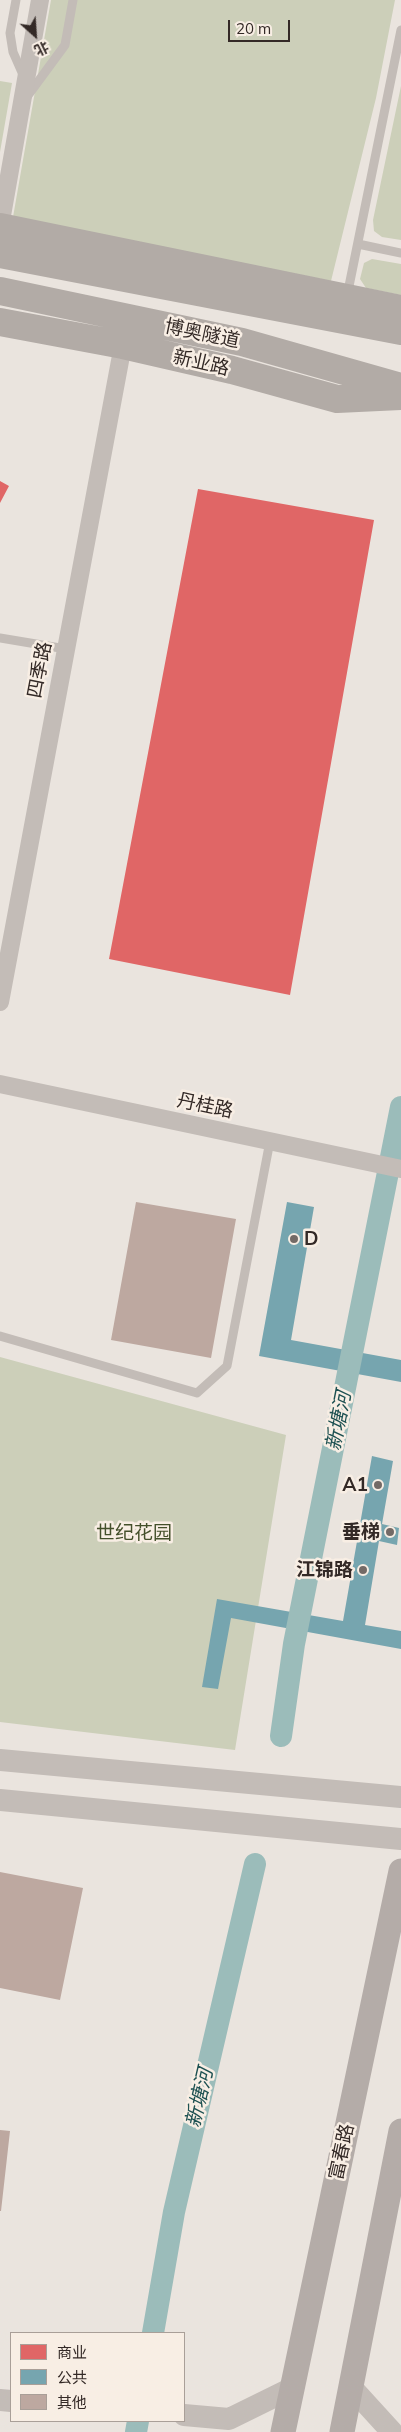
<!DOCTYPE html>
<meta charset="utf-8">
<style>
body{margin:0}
#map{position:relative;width:401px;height:2432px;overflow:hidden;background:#eae4de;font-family:Mulish,"Noto Sans SC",sans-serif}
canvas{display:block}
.legend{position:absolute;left:10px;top:2332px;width:175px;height:90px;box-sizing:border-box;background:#f8eee4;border:1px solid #a99f98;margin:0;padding:6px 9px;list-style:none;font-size:15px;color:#332926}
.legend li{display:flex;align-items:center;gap:10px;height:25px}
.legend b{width:25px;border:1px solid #a99f98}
.north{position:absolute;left:10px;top:10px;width:50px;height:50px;-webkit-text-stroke:4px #f8eee4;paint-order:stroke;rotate:154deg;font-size:14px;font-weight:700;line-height:20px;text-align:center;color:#332926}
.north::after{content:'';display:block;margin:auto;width:18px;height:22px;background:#332926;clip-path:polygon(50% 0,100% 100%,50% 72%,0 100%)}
.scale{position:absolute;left:228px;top:20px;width:62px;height:22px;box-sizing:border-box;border:2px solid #332926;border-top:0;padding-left:6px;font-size:15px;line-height:18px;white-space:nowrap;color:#332926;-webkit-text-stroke:4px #f8eee4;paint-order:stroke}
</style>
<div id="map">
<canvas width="401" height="2432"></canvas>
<ul class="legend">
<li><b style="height:14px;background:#e06666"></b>商业</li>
<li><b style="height:14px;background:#76a5af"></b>公共</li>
<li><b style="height:14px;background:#bda8a0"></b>其他</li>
</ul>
<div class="north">北</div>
<div class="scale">20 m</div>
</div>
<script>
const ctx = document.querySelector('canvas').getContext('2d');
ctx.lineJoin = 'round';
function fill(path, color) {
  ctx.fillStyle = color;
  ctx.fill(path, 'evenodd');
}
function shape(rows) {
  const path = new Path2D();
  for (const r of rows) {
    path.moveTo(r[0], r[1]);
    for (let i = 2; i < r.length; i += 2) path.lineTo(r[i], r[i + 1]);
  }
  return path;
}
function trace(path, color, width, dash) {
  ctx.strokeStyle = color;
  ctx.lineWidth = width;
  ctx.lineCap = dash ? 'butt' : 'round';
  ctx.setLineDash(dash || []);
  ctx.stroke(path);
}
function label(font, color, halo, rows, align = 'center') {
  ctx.font = font + ' Mulish,"Noto Sans SC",sans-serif';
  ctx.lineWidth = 5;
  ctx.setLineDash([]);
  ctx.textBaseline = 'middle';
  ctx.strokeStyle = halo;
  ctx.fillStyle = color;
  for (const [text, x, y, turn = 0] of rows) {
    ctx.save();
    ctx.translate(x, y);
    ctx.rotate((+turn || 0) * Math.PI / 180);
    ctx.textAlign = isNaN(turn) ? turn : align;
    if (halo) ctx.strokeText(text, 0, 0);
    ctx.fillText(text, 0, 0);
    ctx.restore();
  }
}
fill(shape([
 [51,0,395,0,376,98,331,281,13,217],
 [0,81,12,83,0,152],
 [401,86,401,240,382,237,374,231,373,220],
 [372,259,401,264,401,295,366,288,360,279,364,263],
 [0,1357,286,1435,235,1750,0,1722]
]), '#cccfb9');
fill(shape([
 [0,481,9,486,0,503],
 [198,489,374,520,290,995,109,959]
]), '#e06666');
fill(shape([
 [287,1202,314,1207,291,1340,401,1360,401,1382,259,1356],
 [372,1456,393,1461,382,1524,399,1528,397,1545,379,1541,365,1625,401,1631,401,1649,231,1618,218,1689,202,1687,217,1599,343,1621]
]), '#76a5af');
trace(shape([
 [281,1736,294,1644,401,1107],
 [153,2333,174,2212,255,1864],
 [136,2432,138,2421]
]), '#9bbcba', 22);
fill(shape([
 [136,1202,236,1219,211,1358,111,1340],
 [0,1872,83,1888,60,2000,0,1988],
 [0,2130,10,2131,1,2211,0,2211]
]), '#bda8a0');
trace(shape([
 [16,0,10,33,13,52,24,77],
 [26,98,65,45,73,0],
 [358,244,401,253],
 [347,296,401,30],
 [0,638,66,649],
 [0,1336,197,1393,227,1366,270,1141]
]), '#c3bcb7', 9);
trace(shape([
 [0,227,40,0],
 [0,1002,123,345],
 [0,1084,401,1169]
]), '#c3bcb7', 18);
trace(shape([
 [0,1760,401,1797],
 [0,1800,401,1839],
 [351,2387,392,2432],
 [0,2400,11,2401],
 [184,2415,229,2419,292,2388]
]), '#c3bcb7', 22);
trace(shape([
 [283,2432,401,1871],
 [342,2432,401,2131]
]), '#b4aca8', 25);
trace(shape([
 [0,227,401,309],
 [0,254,401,331],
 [0,291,242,342,401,387],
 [0,322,123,345,232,370,337,399,401,396]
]), '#b2aba6', 28);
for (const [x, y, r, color] of [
 [294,1239,5,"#736a66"],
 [378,1485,5,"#736a66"],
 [390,1532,5,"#736a66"],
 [363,1570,5,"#736a66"]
]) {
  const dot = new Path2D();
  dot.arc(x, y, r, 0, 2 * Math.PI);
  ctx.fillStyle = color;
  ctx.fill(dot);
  trace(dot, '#f8eee4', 2);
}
label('19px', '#332926', '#f8eee4', [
 ["博奥隧道",202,334,12],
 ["新业路",201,363,13],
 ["四季路",40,670,-79],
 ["丹桂路",205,1106,12],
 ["富春路",342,2152,-78]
]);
label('bold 19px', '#332926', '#f8eee4', [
 ["D",304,1239,"left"],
 ["A1",368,1485],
 ["垂梯",380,1532],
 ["江锦路",353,1570]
], 'right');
label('19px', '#44502b', '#f8eee4', [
 ["世纪花园",134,1533]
]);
label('italic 20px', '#1e5152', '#f8eee4', [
 ["新塘河",339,1421,-79],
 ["新塘河",200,2098,-77]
]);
</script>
